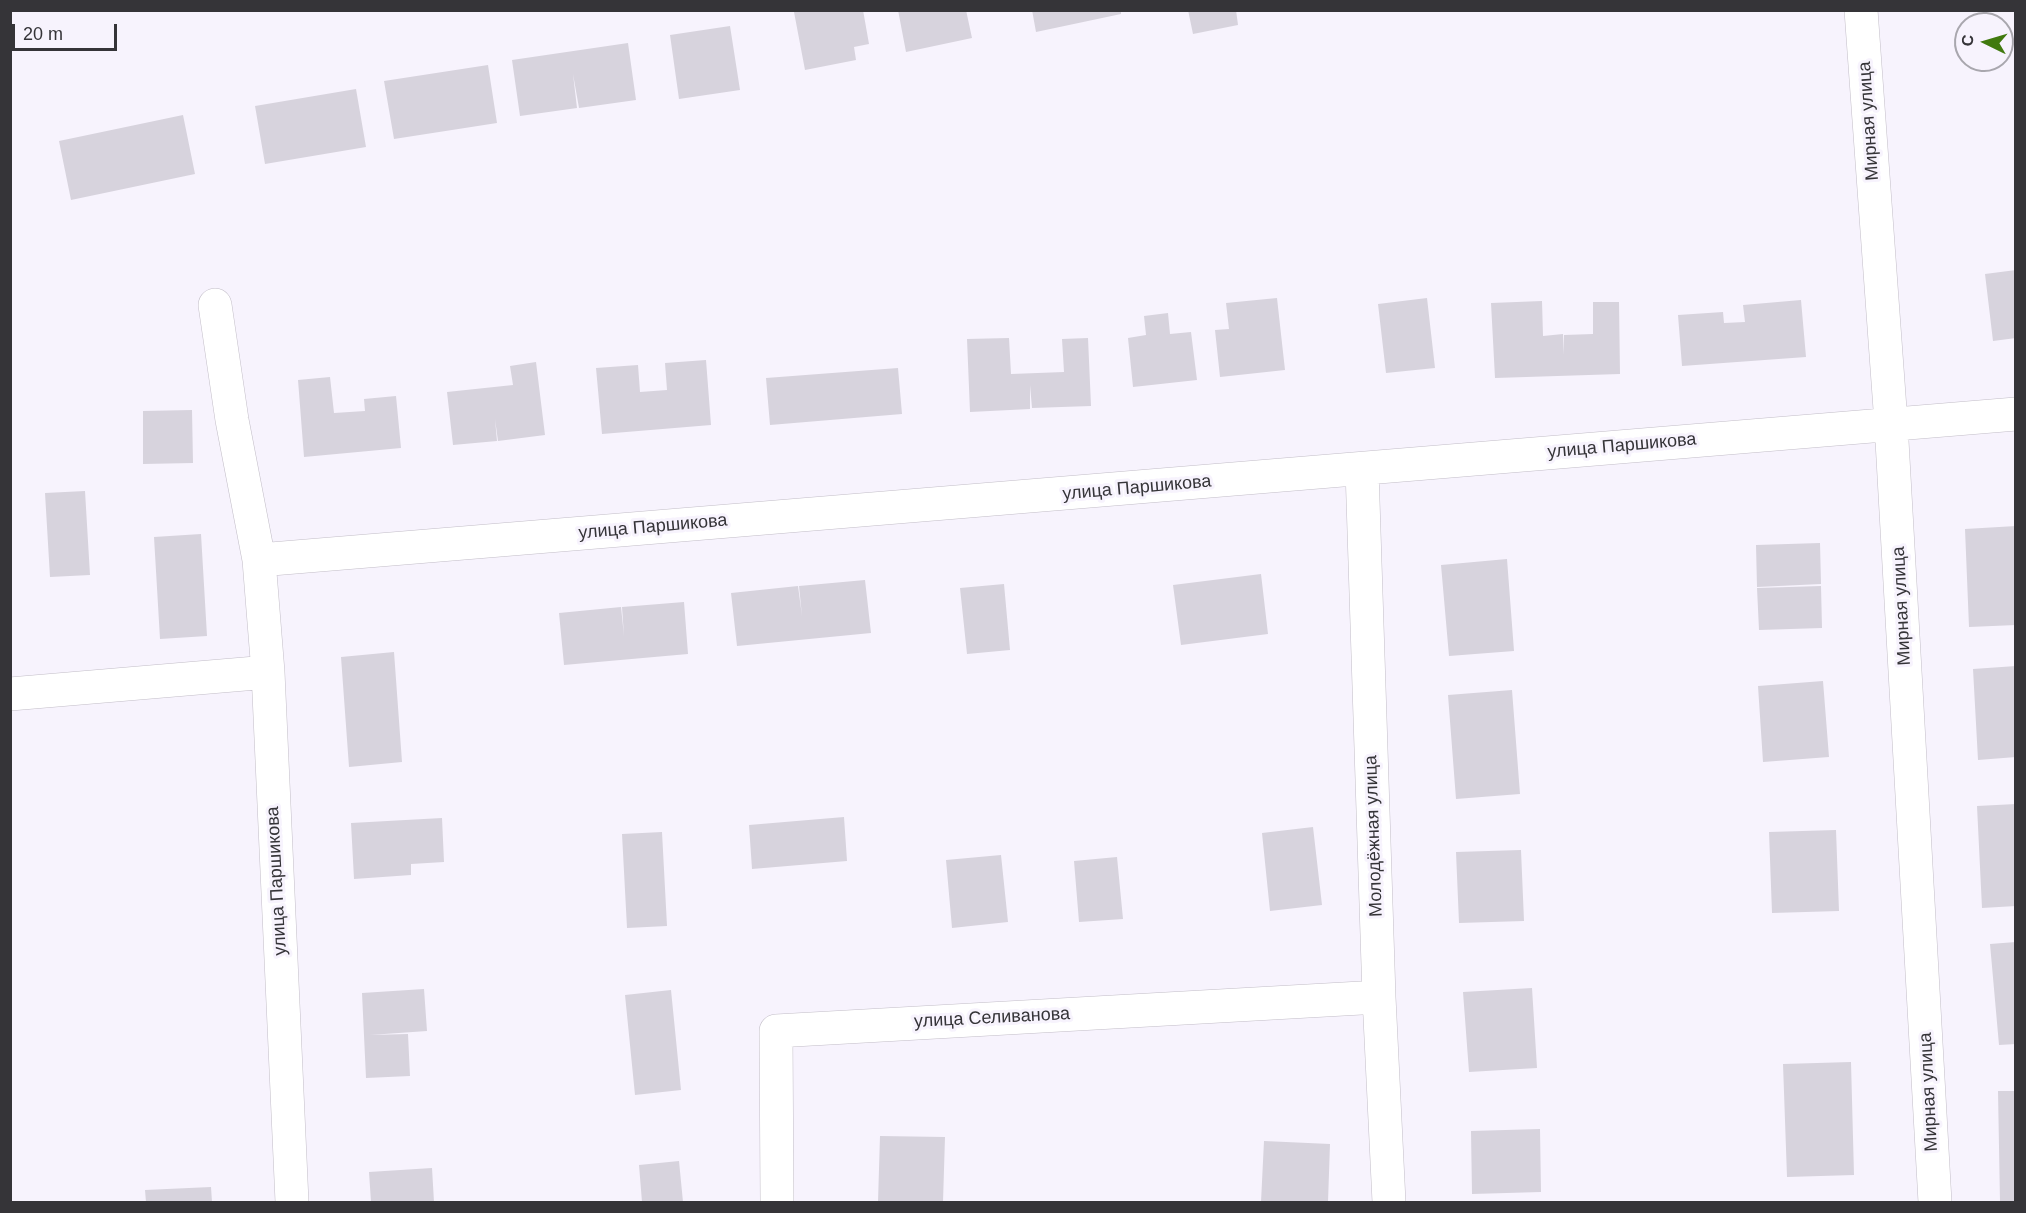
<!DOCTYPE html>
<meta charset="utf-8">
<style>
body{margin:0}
#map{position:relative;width:2026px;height:1213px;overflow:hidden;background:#f7f3fd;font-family:Arial,sans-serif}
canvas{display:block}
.frame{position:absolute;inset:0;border:12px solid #353438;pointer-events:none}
.north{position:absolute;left:1954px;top:12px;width:60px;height:60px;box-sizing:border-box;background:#f7f3fd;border:2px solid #a9a7ae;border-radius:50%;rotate:275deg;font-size:16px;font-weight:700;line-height:24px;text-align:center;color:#353438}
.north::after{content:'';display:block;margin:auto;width:21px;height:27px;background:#417a0f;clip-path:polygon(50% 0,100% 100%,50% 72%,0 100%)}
.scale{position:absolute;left:12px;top:24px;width:105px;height:27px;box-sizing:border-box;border:3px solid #353438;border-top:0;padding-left:8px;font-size:18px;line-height:21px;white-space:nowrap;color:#353438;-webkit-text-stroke:4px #f7f3fd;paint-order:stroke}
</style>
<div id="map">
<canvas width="2026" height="1213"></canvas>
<div class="frame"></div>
<div class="north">С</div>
<div class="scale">20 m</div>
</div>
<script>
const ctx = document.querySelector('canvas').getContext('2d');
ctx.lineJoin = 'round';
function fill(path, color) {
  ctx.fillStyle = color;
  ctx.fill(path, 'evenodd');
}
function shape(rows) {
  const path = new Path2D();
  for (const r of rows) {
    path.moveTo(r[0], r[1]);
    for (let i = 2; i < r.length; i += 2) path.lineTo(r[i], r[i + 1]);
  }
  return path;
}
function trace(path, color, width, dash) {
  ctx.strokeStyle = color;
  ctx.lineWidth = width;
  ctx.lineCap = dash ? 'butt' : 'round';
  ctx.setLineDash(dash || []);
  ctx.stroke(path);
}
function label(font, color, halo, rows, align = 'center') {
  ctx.font = font + ' Arial,sans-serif';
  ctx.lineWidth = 6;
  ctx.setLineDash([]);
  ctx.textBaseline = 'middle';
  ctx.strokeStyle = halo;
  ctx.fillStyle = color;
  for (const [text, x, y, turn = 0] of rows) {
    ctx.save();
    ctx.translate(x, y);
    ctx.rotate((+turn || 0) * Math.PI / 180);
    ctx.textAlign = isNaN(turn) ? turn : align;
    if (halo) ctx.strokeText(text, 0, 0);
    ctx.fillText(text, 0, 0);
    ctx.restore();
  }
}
fill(shape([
 [801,10,863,10,869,44,854,47,856,60,805,70,794,12],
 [898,10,966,10,972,38,906,52],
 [1032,10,1121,10,1121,14,1036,32],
 [1188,10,1236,10,1238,25,1193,34],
 [730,26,740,90,679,99,670,35],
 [628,43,636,100,579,108,573,74,577,108,520,116,512,60],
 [488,65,497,123,394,139,384,81],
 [356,89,366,147,265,164,255,106],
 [183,115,195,174,71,200,59,141],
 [2016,270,2016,338,1993,341,1985,274],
 [1277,298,1285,370,1220,377,1215,330,1229,329,1226,303],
 [1427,298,1435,368,1386,373,1378,304],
 [1801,300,1806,357,1682,366,1678,315,1723,312,1724,323,1745,322,1743,305],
 [1542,301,1543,336,1563,334,1564,355,1564,335,1593,334,1593,302,1619,302,1620,374,1495,378,1491,303],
 [1168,313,1170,334,1191,332,1197,380,1133,387,1128,338,1146,335,1144,316],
 [1009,338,1011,374,1064,372,1062,339,1088,338,1091,406,1032,408,1030,385,1030,409,970,412,967,339],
 [706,360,711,425,602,434,596,368,638,365,640,392,667,390,665,363],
 [536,362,545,435,498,441,495,419,497,441,453,445,447,392,513,385,510,366],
 [898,368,902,414,770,425,766,378],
 [330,377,334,413,365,411,364,399,396,396,401,448,304,457,298,380],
 [192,410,193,463,143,464,143,411],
 [85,491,90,575,50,577,45,493],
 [2016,526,2016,625,1969,627,1965,529],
 [201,534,207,636,160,639,154,537],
 [1820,543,1821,584,1757,587,1756,545],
 [1507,559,1514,651,1449,656,1441,565],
 [1261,574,1268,634,1181,645,1173,585],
 [865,580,871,633,737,646,731,593,798,586,802,616,799,586],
 [1004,584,1010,650,967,654,960,588],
 [1821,586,1822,628,1759,630,1757,588],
 [684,602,688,654,564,665,559,613,621,607,624,636,622,607],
 [394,652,402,762,349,767,341,657],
 [2016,666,2016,757,1978,760,1973,669],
 [1823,681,1829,757,1763,762,1758,686],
 [1512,690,1520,794,1456,799,1448,695],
 [2016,804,2016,906,1982,908,1977,806],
 [844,817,847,861,752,869,749,825],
 [442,818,444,862,411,864,411,875,354,879,351,823],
 [1313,827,1322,905,1270,911,1262,833],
 [1836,830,1839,911,1772,913,1769,832],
 [662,832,667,926,627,928,622,834],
 [1521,850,1524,921,1459,923,1456,852],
 [1001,855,1008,922,952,928,946,860],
 [1117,857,1123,919,1079,922,1074,861],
 [2016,942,2016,1044,1999,1045,1990,944],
 [1532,988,1537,1068,1469,1072,1463,992],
 [424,989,427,1031,370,1035,408,1034,410,1076,366,1078,362,993],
 [671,990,681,1090,635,1095,625,995],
 [1851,1062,1854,1175,1787,1177,1783,1064],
 [1998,1091,2016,1091,2016,1202,2000,1202],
 [1540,1129,1541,1192,1472,1194,1471,1131],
 [880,1136,945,1137,943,1202,878,1202],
 [1264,1141,1330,1144,1328,1202,1261,1202],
 [679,1161,683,1202,642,1202,639,1165],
 [432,1168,434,1202,371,1202,369,1172],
 [211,1187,212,1202,146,1202,145,1190]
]), '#d7d3dd');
const minor = shape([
 [1861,10,1891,423,1935,1202],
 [215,305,232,420,259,560,268,672,292,1202],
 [1362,469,1379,997,1389,1202],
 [259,560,2016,414],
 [10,694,268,672],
 [777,1202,776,1031,1379,997]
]);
trace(minor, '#c2bdc7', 34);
trace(minor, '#fff', 33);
label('18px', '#353438', '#f7f3fd', [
 ["Мирная улица",1869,121,-94],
 ["улица Паршикова",1622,446,-5],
 ["улица Паршикова",1137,488,-5],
 ["улица Паршикова",653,527,-5],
 ["Мирная улица",1902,606,-93],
 ["Молодёжная улица",1374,836,-92],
 ["улица Паршикова",277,881,-93],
 ["улица Селиванова",992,1018,-3],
 ["Мирная улица",1929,1092,-93]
]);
</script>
